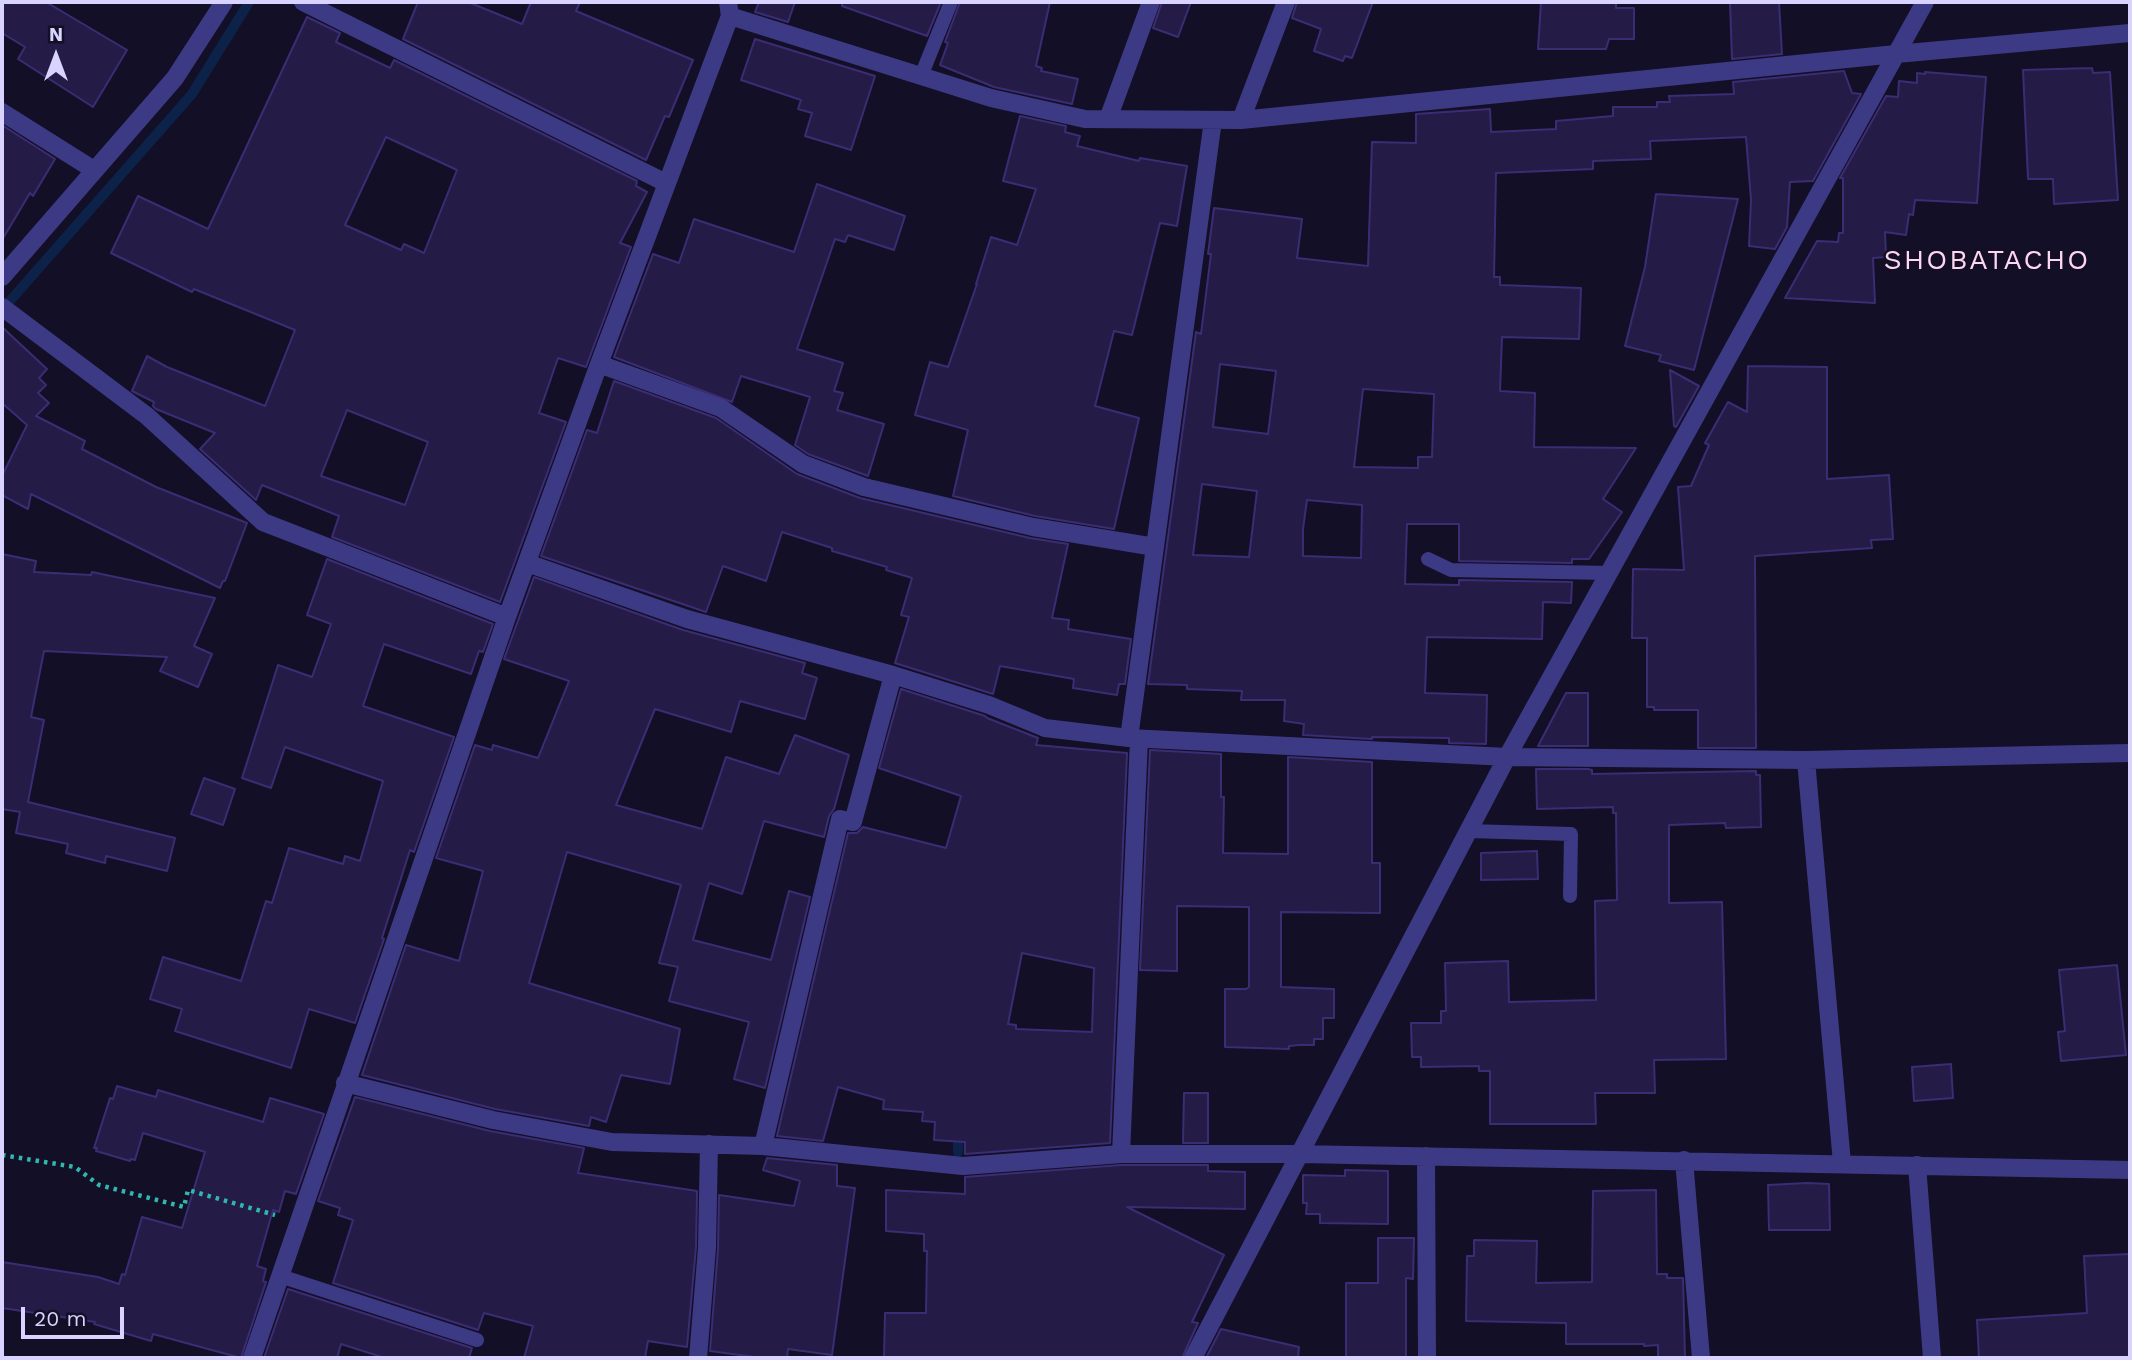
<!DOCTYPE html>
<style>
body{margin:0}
#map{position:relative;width:2132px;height:1360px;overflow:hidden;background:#130f26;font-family:"Work Sans",sans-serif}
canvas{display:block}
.frame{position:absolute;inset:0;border:4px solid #d9d4ff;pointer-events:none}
.north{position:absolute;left:21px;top:21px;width:70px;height:70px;-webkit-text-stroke:5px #130f26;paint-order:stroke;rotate:0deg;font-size:19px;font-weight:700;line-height:28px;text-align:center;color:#d9d4ff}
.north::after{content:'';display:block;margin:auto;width:24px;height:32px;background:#d9d4ff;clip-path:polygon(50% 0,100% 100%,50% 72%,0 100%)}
.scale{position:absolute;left:21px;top:1307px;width:103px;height:32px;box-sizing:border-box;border:4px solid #d9d4ff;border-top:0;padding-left:9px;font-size:21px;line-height:24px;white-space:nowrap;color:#d9d4ff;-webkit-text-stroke:5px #130f26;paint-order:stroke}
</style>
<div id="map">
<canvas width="2132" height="1360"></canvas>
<div class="frame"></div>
<div class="north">N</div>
<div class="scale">20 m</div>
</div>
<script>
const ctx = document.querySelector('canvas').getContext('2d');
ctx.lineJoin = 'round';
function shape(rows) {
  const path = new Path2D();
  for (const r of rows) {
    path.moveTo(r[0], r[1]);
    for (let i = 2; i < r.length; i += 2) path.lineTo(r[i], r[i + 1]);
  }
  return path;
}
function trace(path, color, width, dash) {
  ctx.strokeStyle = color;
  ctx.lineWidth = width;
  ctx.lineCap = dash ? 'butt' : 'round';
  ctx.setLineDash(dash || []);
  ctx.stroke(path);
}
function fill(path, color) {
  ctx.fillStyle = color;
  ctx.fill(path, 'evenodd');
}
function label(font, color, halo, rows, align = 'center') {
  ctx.font = font + ' "Work Sans",sans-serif';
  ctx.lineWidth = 5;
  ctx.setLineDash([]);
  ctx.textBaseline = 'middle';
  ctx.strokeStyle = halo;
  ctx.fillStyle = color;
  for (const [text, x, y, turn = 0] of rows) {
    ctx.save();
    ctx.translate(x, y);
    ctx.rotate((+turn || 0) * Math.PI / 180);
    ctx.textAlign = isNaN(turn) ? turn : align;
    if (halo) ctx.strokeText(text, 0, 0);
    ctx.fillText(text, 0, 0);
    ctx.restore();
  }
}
trace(shape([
 [2,310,192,94,249,2],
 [958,1152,958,1127]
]), '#0c2248', 10);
const building = shape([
 [2,2,46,2,127,50,93,107,18,59,25,47,2,33,2,2],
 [418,2,468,2,522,24,531,2,580,2,576,11,693,60,669,117,665,116,646,160,403,39,418,2],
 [759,2,795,2,788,22,755,12,759,2],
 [842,2,941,2,927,36,842,6,842,2],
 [960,2,1050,2,1036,66,1042,68,1041,71,1078,79,1072,104,994,87,940,65,948,43,945,42,960,2],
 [1162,2,1191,2,1178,37,1153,28,1162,2],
 [1297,2,1373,2,1352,58,1345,56,1343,61,1314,51,1321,29,1292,18,1297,2],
 [1541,2,1616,2,1616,8,1634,8,1634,39,1609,39,1606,49,1538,49,1541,2],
 [1730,2,1779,2,1782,54,1732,59,1730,2],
 [307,17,340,33,336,42,390,68,394,60,637,181,636,186,647,192,620,243,631,247,586,367,558,358,539,413,566,422,500,602,332,537,339,516,262,485,256,500,200,449,215,433,156,409,153,406,154,402,132,391,147,356,167,367,265,406,295,330,194,289,192,292,111,253,138,196,208,229,307,17],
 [386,137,457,170,424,253,404,244,401,250,345,225,386,137],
 [347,410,428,442,405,505,321,476,347,410],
 [755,39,875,76,851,150,805,136,812,113,798,109,801,100,741,80,755,39],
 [2092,68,2093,73,2110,72,2118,200,2054,204,2053,179,2028,179,2023,70,2092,68],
 [1844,71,1852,93,1861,94,1813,181,1790,182,1787,227,1775,249,1749,246,1751,200,1746,137,1650,141,1651,159,1593,161,1593,169,1496,173,1494,277,1500,277,1500,285,1581,288,1579,339,1502,337,1500,391,1535,393,1534,447,1636,448,1603,499,1622,512,1589,559,1572,559,1572,563,1459,561,1459,524,1407,524,1405,584,1459,585,1459,580,1572,582,1571,603,1543,602,1542,639,1427,637,1425,693,1487,695,1486,744,1449,743,1449,738,1372,737,1372,739,1303,735,1304,724,1284,721,1285,700,1241,700,1242,691,1187,689,1187,685,1148,684,1196,332,1201,334,1211,254,1208,254,1214,208,1302,219,1297,258,1368,266,1372,142,1416,143,1416,114,1490,109,1491,132,1556,129,1556,121,1613,116,1613,107,1657,107,1657,102,1670,102,1669,96,1734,94,1733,82,1844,71],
 [1220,364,1276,371,1268,434,1213,427,1220,364],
 [1363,389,1434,394,1432,457,1418,457,1418,468,1354,467,1363,389],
 [1202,484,1257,491,1249,557,1193,555,1202,484],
 [1307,500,1362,505,1361,558,1303,556,1303,529,1307,500],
 [1925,72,1986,77,1977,203,1915,200,1913,215,1909,214,1906,235,1885,232,1886,257,1873,258,1875,303,1785,298,1817,241,1838,242,1839,233,1843,233,1843,178,1840,178,1886,96,1898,97,1899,81,1917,83,1917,73,1925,74,1925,72],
 [1020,116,1066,126,1065,132,1080,136,1077,146,1139,161,1140,158,1187,166,1177,226,1160,223,1132,335,1114,331,1095,406,1139,418,1114,529,1035,516,953,496,968,430,915,415,930,362,948,367,977,284,976,284,991,237,1017,245,1036,189,1003,181,1020,116],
 [2,125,55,159,33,196,30,193,2,240,2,125],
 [817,184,905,216,894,250,848,235,845,242,835,239,797,349,843,363,834,391,843,393,837,410,884,424,868,476,808,454,795,445,810,397,741,376,732,402,614,357,653,254,679,263,694,219,794,252,817,184],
 [1656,194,1738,199,1694,370,1659,361,1661,355,1625,346,1645,267,1656,194],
 [2,327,47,369,39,378,46,385,38,393,49,403,36,416,85,441,82,449,156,487,247,523,225,581,223,581,220,588,31,494,28,509,2,495,2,476,27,425,2,403,2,327],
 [1748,366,1827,367,1827,479,1889,475,1893,539,1871,540,1872,548,1755,556,1756,748,1698,748,1698,710,1654,710,1654,707,1647,707,1647,638,1632,638,1633,569,1684,570,1678,487,1691,486,1709,445,1705,443,1728,402,1747,412,1748,366],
 [1670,370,1699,386,1676,427,1674,426,1670,370],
 [614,381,716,418,797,474,860,498,1030,538,1068,544,1052,618,1069,620,1068,629,1131,639,1125,684,1119,684,1117,695,1073,688,1074,679,1000,666,993,694,895,663,909,617,901,615,912,578,886,570,887,567,832,551,832,548,782,532,766,581,723,566,706,612,541,556,587,430,597,433,614,381],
 [2,554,36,561,34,572,91,575,92,572,215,598,194,646,212,654,198,687,160,671,167,657,44,651,31,717,44,720,28,802,175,838,167,871,106,856,105,863,66,853,68,844,16,833,20,812,2,809,2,554],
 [327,559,493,624,483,652,479,651,471,674,384,644,363,706,454,737,414,852,410,850,382,938,384,939,355,1023,309,1009,291,1068,175,1031,182,1009,150,999,163,957,241,981,266,901,272,903,289,848,343,864,345,856,360,861,383,781,285,747,271,788,242,778,278,665,312,677,331,624,307,615,327,559],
 [534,577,683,630,805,663,802,673,817,678,805,719,740,701,731,732,655,709,616,805,702,829,726,757,779,774,795,735,849,755,834,809,829,816,824,837,764,821,742,894,709,883,693,940,771,960,789,891,810,897,765,1088,734,1079,749,1022,669,1001,678,967,659,963,681,885,567,852,529,983,680,1029,670,1084,621,1075,606,1122,591,1117,589,1126,495,1109,362,1075,406,945,459,961,483,871,436,858,475,745,492,750,493,745,538,758,569,681,504,659,534,577],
 [901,689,985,716,987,718,1038,738,1036,745,1127,753,1110,1143,965,1154,965,1142,934,1140,935,1122,922,1121,923,1112,883,1109,884,1100,838,1087,823,1141,777,1136,848,833,857,833,863,827,946,848,961,796,879,768,901,689],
 [1022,953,1094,968,1092,1032,1016,1029,1016,1025,1008,1024,1022,953],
 [1566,693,1588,693,1588,746,1538,746,1566,693],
 [1150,750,1221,754,1221,797,1224,797,1223,853,1288,854,1288,757,1372,762,1372,863,1380,863,1380,913,1281,912,1281,987,1334,989,1334,1018,1323,1018,1323,1039,1314,1039,1314,1045,1299,1045,1289,1046,1289,1049,1225,1047,1225,989,1246,989,1249,987,1249,907,1177,906,1177,971,1140,970,1150,750],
 [1536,769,1588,769,1592,770,1592,774,1756,771,1756,775,1760,775,1761,827,1726,828,1725,823,1669,825,1669,903,1722,902,1726,1059,1654,1060,1655,1093,1595,1093,1596,1124,1490,1124,1490,1071,1479,1071,1479,1066,1421,1067,1421,1057,1412,1057,1411,1023,1441,1023,1441,1011,1446,1011,1445,963,1508,961,1509,1002,1596,1000,1595,901,1617,900,1616,813,1613,813,1613,807,1537,809,1536,769],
 [204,778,235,789,223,825,191,814,204,778],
 [1537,851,1538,879,1481,880,1481,853,1537,851],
 [2117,965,2126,1055,2061,1061,2058,1032,2065,1031,2059,970,2117,965],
 [1951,1064,1953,1098,1914,1101,1912,1067,1951,1064],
 [117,1086,156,1097,158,1090,263,1122,270,1098,324,1114,296,1194,285,1191,279,1212,273,1210,257,1266,266,1269,263,1281,266,1282,241,1358,153,1334,151,1341,94,1324,95,1322,2,1308,2,1262,98,1277,119,1284,122,1274,125,1275,142,1217,182,1228,205,1152,143,1133,135,1160,131,1159,130,1161,96,1151,97,1148,94,1148,110,1098,113,1099,117,1086],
 [1184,1093,1208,1093,1208,1143,1183,1143,1184,1093],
 [355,1097,490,1131,584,1148,578,1173,697,1191,696,1247,687,1347,648,1341,645,1358,524,1358,533,1326,484,1313,478,1330,333,1283,353,1220,338,1215,340,1208,318,1201,355,1097],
 [767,1158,837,1165,837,1186,855,1188,832,1355,788,1349,787,1358,762,1358,710,1351,718,1249,719,1195,794,1206,800,1181,763,1170,767,1158],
 [1121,1165,1208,1165,1208,1171,1245,1172,1245,1209,1127,1207,1224,1255,1192,1322,1198,1323,1182,1358,884,1358,885,1313,926,1313,927,1251,924,1251,924,1234,886,1231,886,1190,965,1194,965,1177,1121,1165],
 [1345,1170,1388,1171,1388,1224,1320,1223,1320,1214,1306,1214,1307,1203,1303,1203,1303,1175,1345,1176,1345,1170],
 [1807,1183,1829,1184,1830,1230,1769,1230,1768,1185,1807,1183],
 [1656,1190,1657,1274,1667,1274,1667,1278,1683,1278,1685,1358,1658,1358,1658,1345,1644,1346,1644,1344,1566,1344,1566,1323,1466,1321,1467,1256,1474,1256,1474,1240,1537,1241,1536,1283,1592,1282,1593,1191,1656,1190],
 [1378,1238,1414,1238,1413,1279,1406,1278,1406,1358,1346,1358,1346,1283,1378,1283,1378,1238],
 [2130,1254,2130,1358,1979,1358,1977,1320,2087,1313,2084,1256,2130,1254],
 [288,1289,472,1348,469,1358,385,1358,341,1344,337,1358,264,1358,288,1289],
 [1221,1329,1299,1347,1298,1358,1206,1358,1221,1329]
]);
fill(building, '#241b47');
trace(building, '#3b2d73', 2);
trace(shape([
 [2,1155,75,1167,99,1185,184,1207,188,1190,275,1215]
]), '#2fb8b0', 4.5, [3.5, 5]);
trace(shape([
 [921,76,951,2],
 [1428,559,1451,570,1609,573],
 [1469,831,1571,834,1570,896],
 [280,1276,477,1340]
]), '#3d3a85', 14);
trace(shape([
 [303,2,666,183],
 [730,16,991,98,1085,119,1241,120,1896,54],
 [2,112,94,170],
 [1108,119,1151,2],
 [1241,120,1286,2],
 [2,277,175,78,224,2],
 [2,307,147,416,263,522,507,617],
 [599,364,721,408,803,464,864,487,1033,527,1155,547],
 [527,563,687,619,893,675,989,705,1045,728,1129,738,1507,757,1806,760,2130,753],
 [1129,738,1213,120],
 [1806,760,1842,1163],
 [345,1083,493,1120,612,1142,763,1146,963,1166,1121,1154,1299,1154,2130,1170],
 [763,1146,840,819,853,822,893,675],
 [1121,1154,1139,739],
 [1426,1156,1427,1358],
 [1684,1160,1701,1358],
 [1917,1165,1932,1358],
 [252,1358,507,617,599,364,730,16,728,2],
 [698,1358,707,1248,709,1144],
 [1193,1358,1507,757,1925,2]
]), '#3d3a85', 18);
trace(shape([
 [1896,54,2130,33]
]), '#3d3a85', 18);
ctx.letterSpacing = '2px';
label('28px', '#ffd6f0', '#130f26', [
 ["SHOBATACHO",1987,261]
]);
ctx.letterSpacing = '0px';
</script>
